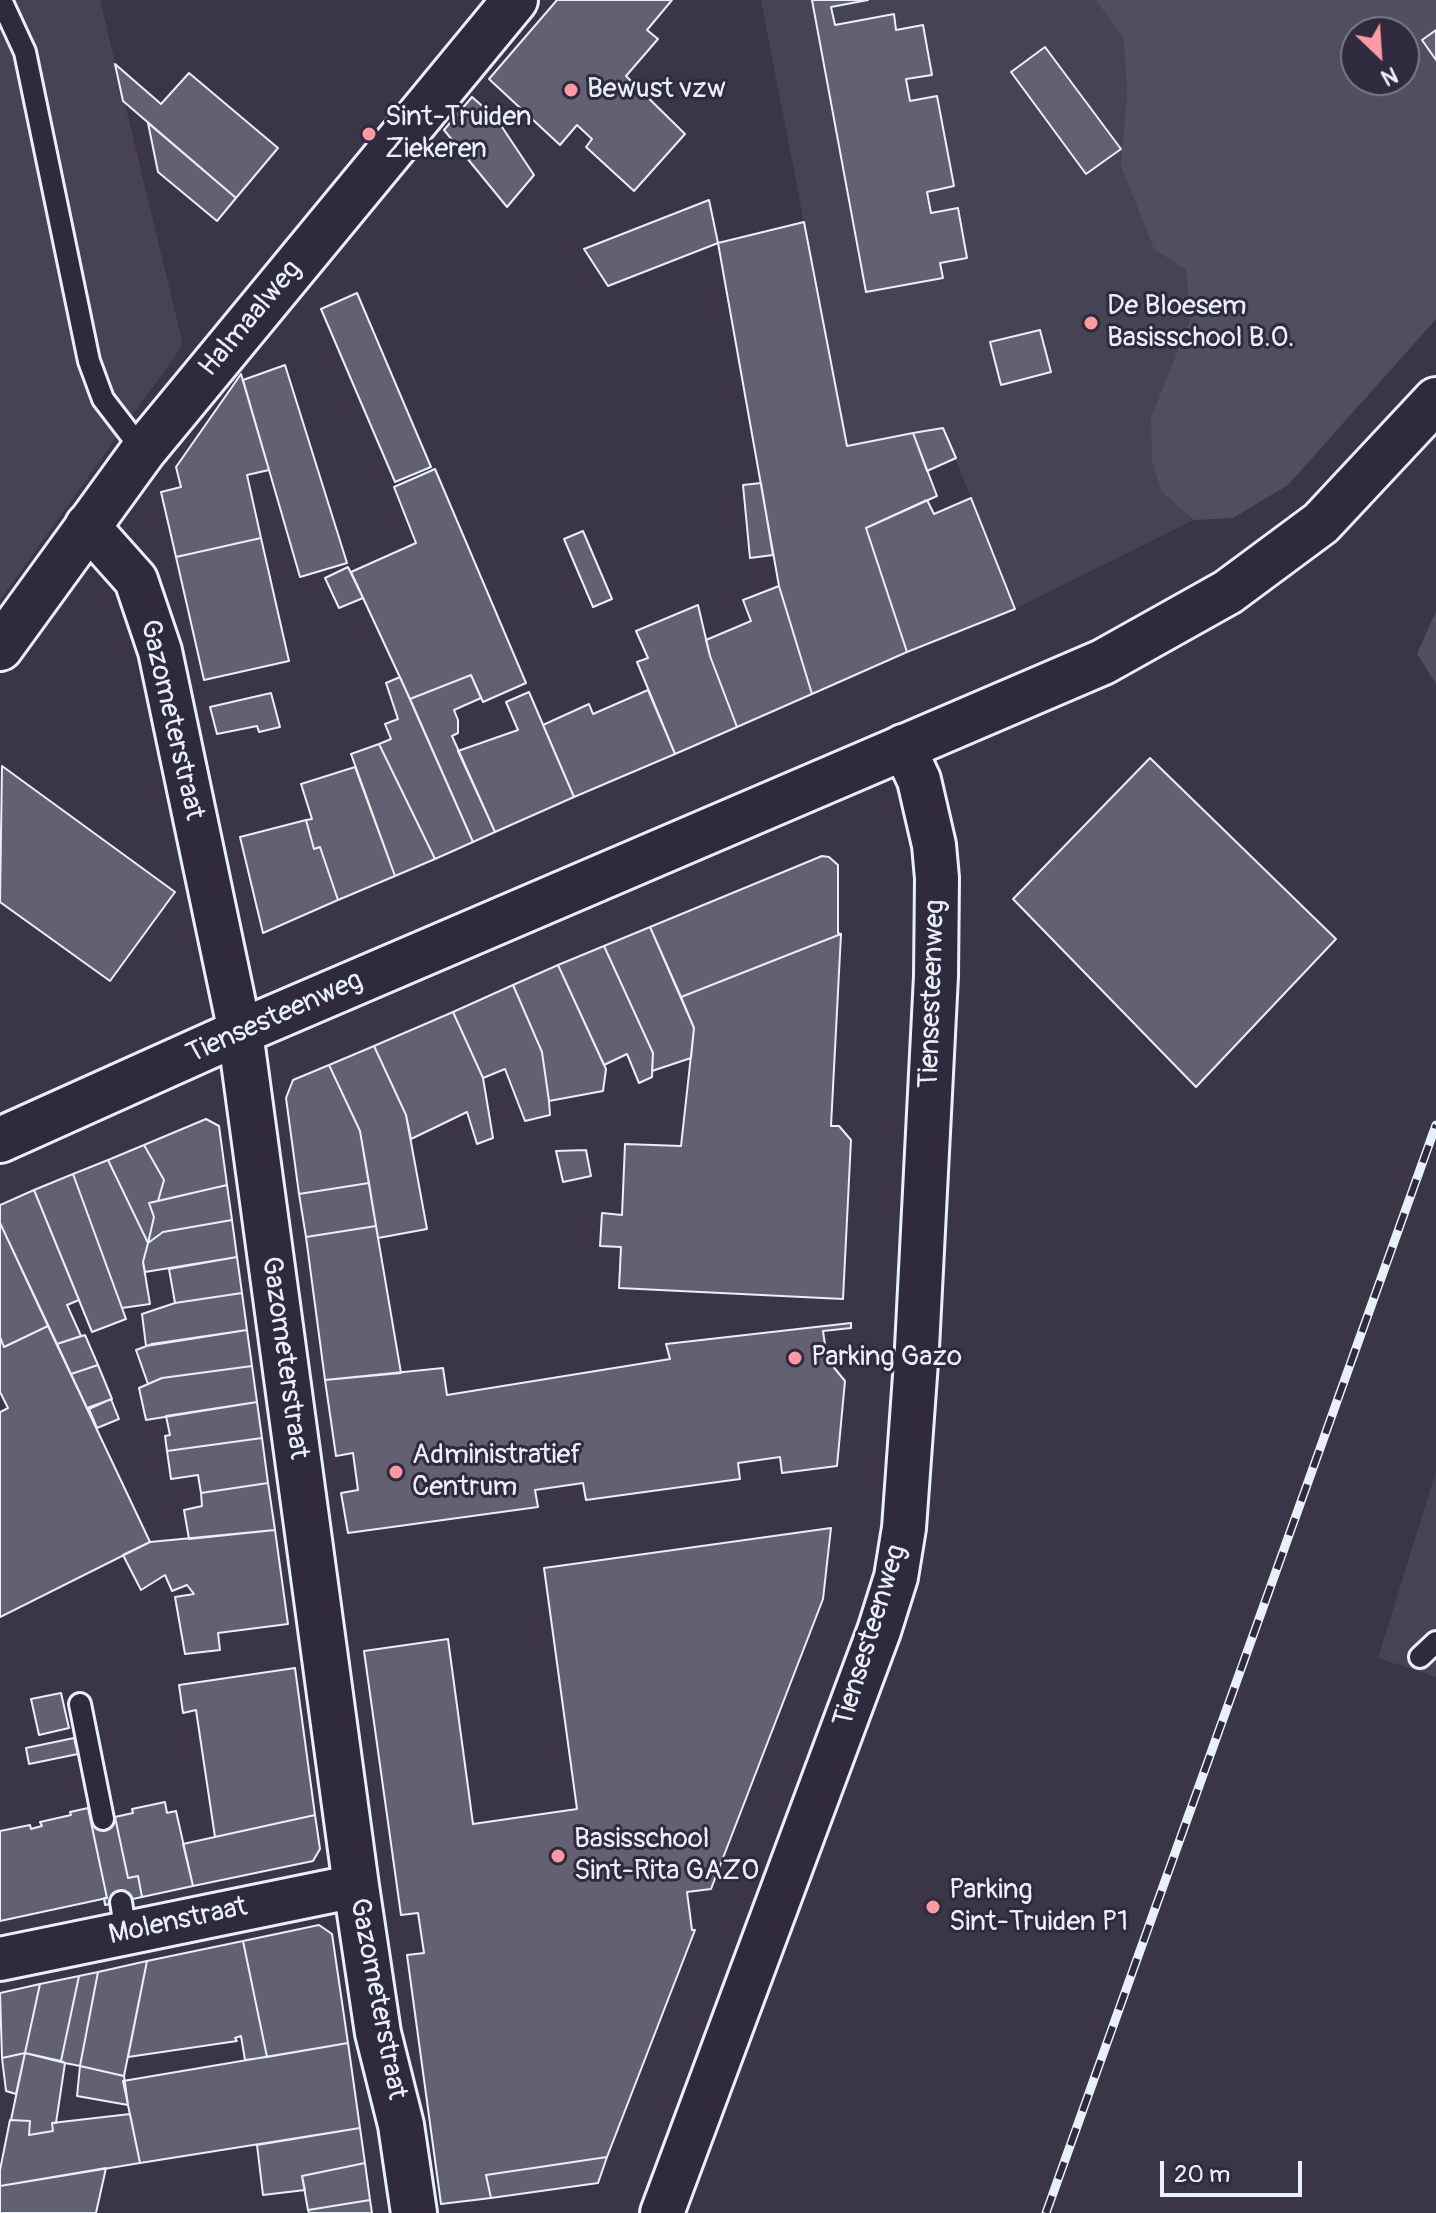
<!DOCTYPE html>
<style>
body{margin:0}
#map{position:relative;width:1436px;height:2213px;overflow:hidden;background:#3a3648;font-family:Pangolin,sans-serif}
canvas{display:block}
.north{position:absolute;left:1340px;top:16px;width:80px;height:80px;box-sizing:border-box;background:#2f2a3d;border:2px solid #797a88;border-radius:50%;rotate:155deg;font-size:22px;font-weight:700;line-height:32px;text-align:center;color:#e8f1f8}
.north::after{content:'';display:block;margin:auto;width:28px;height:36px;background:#ff9aa2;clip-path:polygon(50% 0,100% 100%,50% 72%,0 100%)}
.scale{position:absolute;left:1160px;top:2161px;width:142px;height:36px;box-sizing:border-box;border:4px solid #e8f1f8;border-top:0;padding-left:10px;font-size:24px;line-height:28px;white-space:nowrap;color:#e8f1f8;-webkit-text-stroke:6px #2f2a3d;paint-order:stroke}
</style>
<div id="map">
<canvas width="1436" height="2213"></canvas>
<div class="north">N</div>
<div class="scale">20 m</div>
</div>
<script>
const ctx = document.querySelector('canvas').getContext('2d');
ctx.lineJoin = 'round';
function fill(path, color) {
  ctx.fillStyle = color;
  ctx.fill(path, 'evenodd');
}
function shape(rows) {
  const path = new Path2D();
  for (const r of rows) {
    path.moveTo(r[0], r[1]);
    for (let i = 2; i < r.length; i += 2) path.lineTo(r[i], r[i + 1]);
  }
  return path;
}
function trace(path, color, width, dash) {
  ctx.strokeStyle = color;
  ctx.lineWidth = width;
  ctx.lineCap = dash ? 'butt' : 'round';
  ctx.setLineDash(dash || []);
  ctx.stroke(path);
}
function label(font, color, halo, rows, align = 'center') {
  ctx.font = font + ' Pangolin,sans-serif';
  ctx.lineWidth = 6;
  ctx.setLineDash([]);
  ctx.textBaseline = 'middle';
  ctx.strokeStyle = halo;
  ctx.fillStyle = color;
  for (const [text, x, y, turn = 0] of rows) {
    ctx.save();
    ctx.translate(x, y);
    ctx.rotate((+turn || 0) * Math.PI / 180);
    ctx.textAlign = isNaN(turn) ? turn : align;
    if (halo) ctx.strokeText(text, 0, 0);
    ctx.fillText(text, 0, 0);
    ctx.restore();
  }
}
fill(shape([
 [0,0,100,0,183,345,0,600],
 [761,0,1436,0,1436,212,1230,502,1015,609,943,428,847,446],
 [1356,32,1404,32,1404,80,1356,80],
 [1436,1471,1436,1677,1378,1658]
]), '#464354');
fill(shape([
 [1096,0,1436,0,1436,319,1288,485,1233,518,1194,520,1161,491,1152,460,1151,418,1191,318,1186,270,1154,249,1121,166,1127,95,1124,39],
 [1356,32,1404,32,1404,80,1356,80],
 [1436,611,1436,684,1417,654]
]), '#504e5f');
const building = shape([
 [557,0,672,0,647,30,658,39,626,76,685,134,634,191,586,147,592,139,577,125,560,145,489,79,557,0],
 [812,0,868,0,831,7,835,25,894,14,896,30,923,25,932,75,906,79,910,101,937,96,954,186,927,192,931,213,958,208,967,258,940,263,943,278,866,292,812,0],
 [1436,30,1436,60,1422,40,1436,30],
 [1045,47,1121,149,1086,174,1011,72,1045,47],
 [115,64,161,104,189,73,278,148,236,198,123,101,115,64],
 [472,97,496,118,534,175,507,207,444,130,472,97],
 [148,123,236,198,217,221,158,172,148,123],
 [709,200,718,243,608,286,584,249,709,200],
 [804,222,847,446,913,433,937,496,866,528,907,652,812,694,779,586,718,243,804,222],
 [357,293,431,467,395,482,321,309,357,293],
 [1040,330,1051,372,1001,385,990,342,1040,330],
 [285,365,347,563,300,577,243,380,285,365],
 [241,374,269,470,247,475,261,538,176,557,161,492,181,487,176,467,241,374],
 [943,428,956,458,927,471,913,433,943,428],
 [435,469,526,683,483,702,471,675,410,699,351,572,416,543,394,487,435,469],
 [761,483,773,555,750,558,743,485,761,483],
 [971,498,1015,609,907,652,866,528,927,500,934,514,971,498],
 [583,531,612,599,593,607,564,539,583,531],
 [261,538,289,661,204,680,176,557,261,538],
 [348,567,363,598,339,608,325,578,348,567],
 [779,586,812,694,737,727,710,656,706,640,751,621,743,600,779,586],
 [698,605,710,656,737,727,675,754,637,662,648,658,636,631,698,605],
 [471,675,481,698,454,710,458,720,458,733,452,736,495,832,473,842,410,699,471,675],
 [400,677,473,842,435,859,379,744,391,739,385,724,398,719,386,683,400,677],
 [648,690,675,754,574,797,543,725,589,704,593,714,648,690],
 [529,692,574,797,495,832,458,751,518,730,506,702,529,692],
 [271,693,280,727,259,732,257,726,217,734,210,707,271,693],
 [379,744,435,859,395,876,351,754,379,744],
 [1150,758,1336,939,1196,1087,1013,899,1150,758],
 [2,766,175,892,110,981,0,902,2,766],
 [355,767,395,876,338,900,320,847,314,849,306,820,312,819,301,784,355,767],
 [306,820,314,849,320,847,338,900,263,933,240,837,306,820],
 [822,856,829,857,838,865,838,933,841,934,681,997,650,927,822,856],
 [650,927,694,1028,691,1058,652,1071,653,1053,604,946,650,927],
 [841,934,831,1126,839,1126,851,1140,843,1299,619,1288,621,1247,600,1246,602,1213,622,1215,625,1144,681,1146,694,1028,681,997,841,934],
 [604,946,653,1053,652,1077,639,1083,627,1054,604,1065,558,965,604,946],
 [558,965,606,1069,603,1091,549,1101,542,1052,513,985,558,965],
 [513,985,542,1052,549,1101,550,1115,525,1121,505,1069,483,1078,453,1012,513,985],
 [453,1012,483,1078,493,1138,477,1144,467,1112,411,1139,406,1115,374,1046,453,1012],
 [374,1046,406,1115,427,1229,378,1238,360,1131,329,1065,374,1046],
 [329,1065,360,1131,369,1183,299,1194,286,1098,293,1080,329,1065],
 [206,1119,219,1126,227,1185,158,1201,164,1180,144,1145,206,1119],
 [144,1145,164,1180,158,1201,149,1203,154,1217,148,1243,108,1160,144,1145],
 [586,1150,591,1176,563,1182,556,1151,586,1150],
 [108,1160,148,1243,143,1262,150,1304,122,1308,73,1174,108,1160],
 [73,1174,126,1319,92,1332,34,1190,73,1174],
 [369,1183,376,1226,306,1237,299,1194,369,1183],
 [227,1185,232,1220,163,1232,148,1243,154,1217,149,1203,227,1185],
 [34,1190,79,1300,67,1305,81,1336,57,1344,0,1223,0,1205,34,1190],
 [232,1220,237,1257,145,1272,143,1262,148,1243,163,1232,232,1220],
 [0,1223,48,1326,4,1347,0,1337,0,1223],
 [376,1226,401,1373,325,1380,306,1237,376,1226],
 [237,1257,242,1293,175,1303,169,1269,237,1257],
 [242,1293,247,1330,146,1346,142,1314,175,1303,242,1293],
 [851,1323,851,1328,823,1331,827,1359,845,1381,837,1466,782,1473,780,1457,738,1463,740,1479,586,1500,583,1483,535,1490,538,1507,348,1533,341,1493,358,1490,353,1453,336,1456,325,1380,443,1368,447,1395,670,1359,666,1344,851,1323],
 [48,1326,150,1542,0,1617,0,1412,8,1408,0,1392,0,1337,4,1347,48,1326],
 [247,1330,252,1366,162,1378,148,1384,136,1350,152,1344,247,1330],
 [85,1335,98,1365,71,1374,57,1344,85,1335],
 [98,1365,112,1399,87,1408,71,1374,98,1365],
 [252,1366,257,1402,146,1420,139,1388,162,1378,252,1366],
 [111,1399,119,1419,97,1428,89,1409,111,1399],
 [257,1402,262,1438,167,1451,165,1436,170,1435,166,1416,257,1402],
 [262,1438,268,1483,201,1493,198,1475,171,1479,167,1451,262,1438],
 [268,1483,275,1530,189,1539,184,1510,202,1506,201,1493,268,1483],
 [831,1528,823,1599,711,1889,687,1892,692,1930,695,1930,607,2157,486,2175,491,2198,441,2204,407,1955,424,1953,418,1913,401,1915,364,1651,448,1639,473,1824,577,1809,544,1568,831,1528],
 [275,1530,288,1624,218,1633,220,1650,185,1654,175,1597,194,1594,187,1585,172,1591,165,1575,141,1590,123,1555,150,1542,275,1530],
 [295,1668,315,1815,215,1837,196,1710,183,1713,179,1685,295,1668],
 [61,1693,69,1728,39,1735,31,1699,61,1693],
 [74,1738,78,1754,29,1764,26,1748,74,1738],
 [165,1802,167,1813,176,1811,193,1886,142,1897,138,1876,128,1878,115,1817,133,1813,132,1809,165,1802],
 [88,1808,107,1898,0,1921,0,1831,30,1825,31,1829,42,1826,40,1822,71,1815,70,1812,88,1808],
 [315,1815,320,1849,313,1861,193,1886,183,1844,315,1815],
 [115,1817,128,1878,138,1876,142,1897,105,1905,104,1898,107,1898,91,1822,115,1817],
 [319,1925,332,1934,348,2043,267,2057,243,1941,319,1925],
 [243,1941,267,2057,245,2060,241,2036,235,2038,237,2041,128,2057,147,1961,243,1941],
 [147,1961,124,2076,80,2066,98,1972,147,1961],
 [98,1972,80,2066,65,2063,61,2061,79,1976,98,1972],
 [79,1976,61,2061,25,2053,40,1984,79,1976],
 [40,1984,25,2053,2,2058,0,1993,40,1984],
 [348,2043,360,2128,140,2163,123,2081,348,2043],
 [25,2053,16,2094,6,2091,2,2058,25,2053],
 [25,2053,65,2063,56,2123,52,2123,53,2131,29,2135,30,2121,11,2120,25,2053],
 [80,2066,124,2076,128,2105,77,2096,80,2066],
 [130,2114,140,2163,0,2186,0,2170,10,2120,30,2121,29,2135,53,2131,52,2123,130,2114],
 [360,2128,365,2163,302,2176,305,2190,263,2195,257,2145,360,2128],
 [607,2157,598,2183,491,2198,486,2175,607,2157],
 [365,2163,370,2200,308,2210,302,2176,365,2163],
 [106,2168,96,2213,0,2213,0,2186,106,2168],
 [370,2200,372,2213,309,2213,308,2210,370,2200]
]);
fill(building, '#636171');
trace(building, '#e8f1f8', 2);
const service = shape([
 [1,0,25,52,89,361,103,399,143,451],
 [1420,1657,1436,1642],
 [80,1704,103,1819],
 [121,1902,126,1933]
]);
const minor = shape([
 [87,525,136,580,160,651,240,1032],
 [0,1959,356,1886],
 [662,2213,879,1631,896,1577,904,1528,917,1348,936,976,937,878,934,845,919,780,903,746]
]);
const tertiary = shape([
 [0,648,143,451,515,0],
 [240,1032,356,1886,378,2033,401,2125,414,2213]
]);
const secondary = shape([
 [0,1140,240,1032,1103,662,1228,592,1321,523,1436,400]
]);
trace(service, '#e8f1f8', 26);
trace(minor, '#e8f1f8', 48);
trace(tertiary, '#e8f1f8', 50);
trace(secondary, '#e8f1f8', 50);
trace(service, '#2f2a3d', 20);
trace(minor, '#2f2a3d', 42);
trace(tertiary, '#2f2a3d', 44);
trace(secondary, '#2f2a3d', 44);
const rail = shape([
 [1046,2213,1436,1125]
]);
trace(rail, '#e8f1f8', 9);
trace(rail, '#2f2a3d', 6, [18]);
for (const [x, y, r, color] of [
 [571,90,8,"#ff9aa2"],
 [369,134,8,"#ff9aa2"],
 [1091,323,8,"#ff9aa2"],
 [795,1358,8,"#ff9aa2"],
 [396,1472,8,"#ff9aa2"],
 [558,1856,8,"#ff9aa2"],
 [933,1907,8,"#ff9aa2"]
]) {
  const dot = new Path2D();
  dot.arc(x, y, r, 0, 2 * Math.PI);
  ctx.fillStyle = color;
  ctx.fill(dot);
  trace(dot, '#2f2a3d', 3);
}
label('28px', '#e8f1f8', '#2f2a3d', [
 ["Bewust vzw",587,90],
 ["Sint-Truiden",385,118],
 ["Ziekeren",385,150],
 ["De Bloesem",1107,307],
 ["Basisschool B.O.",1107,339],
 ["Parking Gazo",811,1358],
 ["Administratief",412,1456],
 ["Centrum",412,1488],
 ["Basisschool",574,1840],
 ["Sint-Rita GAZO",574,1872],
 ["Parking",949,1891],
 ["Sint-Truiden P1",949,1923]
], 'left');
label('28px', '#e8f1f8', '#2f2a3d', [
 ["Halmaalweg",251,319,-50],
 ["Gazometerstraat",171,720,77],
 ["Tiensesteenweg",933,994,-88],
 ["Tiensesteenweg",275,1018,-24],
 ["Gazometerstraat",284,1358,82],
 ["Tiensesteenweg",871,1636,-73],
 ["Molenstraat",178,1922,-12],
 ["Gazometerstraat",377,1999,79]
]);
</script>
